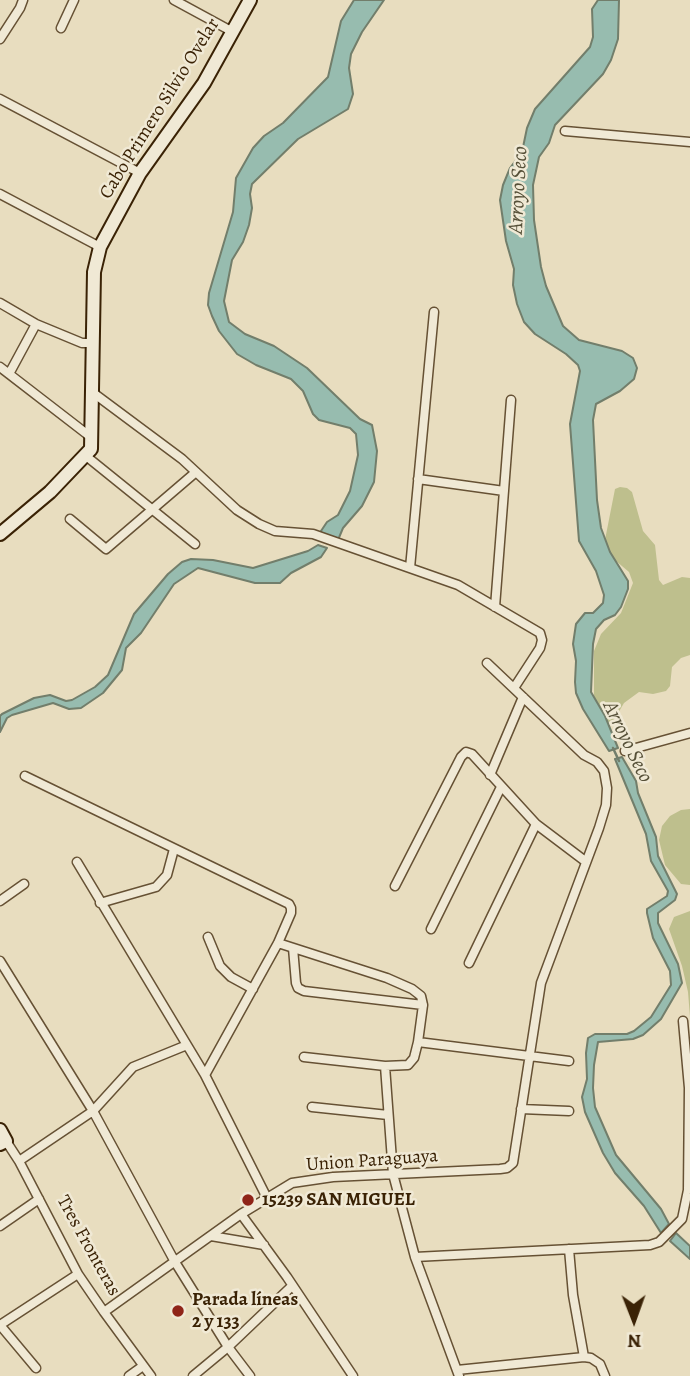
<!DOCTYPE html>
<meta charset="utf-8">
<style>
body{margin:0}
#map{position:relative;width:690px;height:1376px;overflow:hidden;background:#e8ddbf;font-family:Alegreya,serif}
canvas{display:block}
.north{position:absolute;left:599px;top:1285px;width:70px;height:70px;-webkit-text-stroke:5px #f0e9d5;paint-order:stroke;rotate:179deg;font-size:19px;font-weight:700;line-height:28px;text-align:center;color:#3a2205}
.north::after{content:'';display:block;margin:auto;width:24px;height:32px;background:#3a2205;clip-path:polygon(50% 0,100% 100%,50% 72%,0 100%)}
</style>
<div id="map">
<canvas width="690" height="1376"></canvas>
<div class="north">N</div>
</div>
<script>
const ctx = document.querySelector('canvas').getContext('2d');
ctx.lineJoin = 'round';
function fill(path, color) {
  ctx.fillStyle = color;
  ctx.fill(path, 'evenodd');
}
function shape(rows) {
  const path = new Path2D();
  for (const r of rows) {
    path.moveTo(r[0], r[1]);
    for (let i = 2; i < r.length; i += 2) path.lineTo(r[i], r[i + 1]);
  }
  return path;
}
function trace(path, color, width, dash) {
  ctx.strokeStyle = color;
  ctx.lineWidth = width;
  ctx.lineCap = dash ? 'butt' : 'round';
  ctx.setLineDash(dash || []);
  ctx.stroke(path);
}
function label(font, color, halo, rows, align = 'center') {
  ctx.font = font + ' Alegreya,serif';
  ctx.lineWidth = 5;
  ctx.setLineDash([]);
  ctx.textBaseline = 'middle';
  ctx.strokeStyle = halo;
  ctx.fillStyle = color;
  for (const [text, x, y, turn = 0] of rows) {
    ctx.save();
    ctx.translate(x, y);
    ctx.rotate((+turn || 0) * Math.PI / 180);
    ctx.textAlign = isNaN(turn) ? turn : align;
    if (halo) ctx.strokeText(text, 0, 0);
    ctx.fillText(text, 0, 0);
    ctx.restore();
  }
}
fill(shape([
 [620,487,627,488,632,492,643,531,655,545,659,580,663,585,682,577,690,578,690,655,681,658,672,667,670,686,666,691,653,694,639,692,624,703,614,720,602,725,594,696,594,651,601,634,621,613,633,583,629,572,603,550,615,489],
 [690,809,690,885,681,884,665,865,659,840,662,826,670,816,681,810],
 [690,911,690,1017,688,992,682,966,669,929,674,917]
]), '#bebf8d');
const water = shape([
 [354,0,384,0,362,32,351,54,349,68,353,94,348,109,298,139,252,184,250,194,252,208,249,225,243,242,232,260,224,301,229,322,245,334,274,346,307,368,360,419,372,425,377,451,374,482,362,506,343,528,338,540,319,534,327,522,338,515,350,491,358,455,356,434,350,428,319,420,313,414,303,391,291,379,256,365,237,354,219,331,212,316,208,305,209,293,233,212,236,178,253,148,264,136,283,123,328,77,341,21,354,0],
 [598,0,619,0,618,39,611,60,603,74,555,125,549,143,539,157,533,185,534,220,541,267,546,286,563,326,579,340,622,351,633,358,637,368,634,379,620,391,596,404,593,420,597,500,601,528,610,552,628,581,628,589,621,607,615,615,604,620,596,629,593,644,591,692,605,716,618,748,609,751,583,709,576,693,575,682,576,661,573,644,576,624,585,613,593,613,603,603,604,595,596,571,579,541,570,424,580,371,578,365,566,354,535,334,524,322,517,304,513,285,514,269,506,241,500,200,503,185,510,168,522,152,527,128,535,109,590,47,593,37,592,9,598,0],
 [318,545,327,548,321,557,291,573,280,583,255,583,198,568,174,584,141,633,126,648,122,670,103,693,81,708,69,709,53,703,12,715,7,718,0,732,0,716,2,714,34,698,50,695,66,701,72,700,95,687,108,675,134,614,168,574,182,562,191,559,213,560,253,568,308,551,318,545],
 [622,757,636,781,638,793,656,837,658,856,677,894,675,900,658,913,658,923,678,964,682,983,661,1019,643,1035,633,1039,598,1042,594,1065,593,1088,595,1107,616,1155,661,1209,669,1224,661,1233,644,1206,615,1173,603,1153,585,1112,582,1097,587,1079,586,1053,588,1038,595,1034,627,1034,634,1031,651,1017,671,985,670,971,653,938,647,913,647,909,667,896,668,891,651,861,646,834,615,759,622,757],
 [676,1233,690,1246,690,1259,670,1241,676,1233]
]);
fill(water, '#97bcaf');
trace(water, '#727e6b', 2);
trace(shape([
 [613,748,619,761]
]), '#727e6b', 2.5);
const street = shape([
 [174,0,233,32],
 [61,28,74,0],
 [0,39,20,8,23,0],
 [0,99,140,173],
 [565,131,690,142],
 [0,194,100,247],
 [0,303,36,324,82,343,92,343],
 [0,367,92,438],
 [9,374,36,324],
 [92,392,182,459,237,510,259,524,275,531,313,534,458,585,540,633,542,640,540,648,514,688],
 [86,456,195,544],
 [418,479,504,491],
 [70,519,106,549,196,472],
 [410,568,434,312],
 [495,607,511,400],
 [625,751,690,733],
 [490,775,523,697],
 [25,776,289,904,291,908,291,913,278,943,205,1075,267,1198],
 [77,862,205,1075],
 [395,886,461,757,466,752,472,754,536,824,585,861],
 [0,901,24,884],
 [100,903,156,887,167,875,174,849],
 [431,929,501,787],
 [208,937,220,966,231,977,253,989],
 [278,943,387,978,412,989,421,996,423,1005],
 [293,948,296,983,298,988,304,991,423,1005,418,1042,414,1058,408,1065,385,1066,304,1057],
 [0,961,93,1111,175,1262,228,1347,250,1376],
 [469,963,536,824],
 [683,1021,689,1088,688,1190],
 [418,1042,569,1061],
 [385,1066,393,1174,415,1257,459,1376],
 [312,1107,388,1115],
 [521,1109,569,1111],
 [6,1141,19,1161,78,1274,104,1312,151,1376],
 [19,1161,93,1111,133,1067,187,1045],
 [241,1214,287,1277,353,1376],
 [0,1226,39,1199],
 [211,1236,264,1245],
 [569,1249,573,1295,584,1357],
 [415,1257,650,1245,659,1242,682,1219,688,1190,690,1189],
 [104,1312,241,1214,292,1183,333,1177,500,1169,507,1168,513,1163,541,983,599,828,606,805,607,788,604,771,597,762,584,755,487,663],
 [0,1325,78,1274],
 [0,1325,36,1368],
 [457,1370,584,1357,591,1358,600,1364,605,1376],
 [129,1376,143,1366],
 [193,1376,228,1347,292,1286]
]);
const secondary = shape([
 [0,534,50,492,91,449,94,272,100,247,140,173,204,83,250,0],
 [0,1130,6,1141,0,1144]
]);
trace(street, '#665134', 11);
trace(secondary, '#3a2205', 16);
trace(street, '#f0e9d5', 8);
trace(secondary, '#f0e9d5', 12);
for (const [x, y, r, color] of [
 [248,1200,7,"#8f2418"],
 [178,1311,7,"#8f2418"]
]) {
  const dot = new Path2D();
  dot.arc(x, y, r, 0, 2 * Math.PI);
  ctx.fillStyle = color;
  ctx.fill(dot);
  trace(dot, '#f0e9d5', 2.5);
}
label('19px', '#3a2205', '#f0e9d5', [
 ["Cabo Primero Silvio Ovelar",160,109,-58],
 ["Union Paraguaya",372,1161,-4],
 ["Tres Fronteras",88,1246,61]
]);
label('bold 19px', '#3a2205', '#f0e9d5', [
 ["15239 SAN MIGUEL",262,1200],
 ["Parada líneas",192,1300],
 ["2 y 133",192,1322]
], 'left');
label('italic 21px', '#565038', '#f0e9d5', [
 ["Arroyo Seco",519,190,-87],
 ["Arroyo Seco",627,742,64]
]);
</script>
